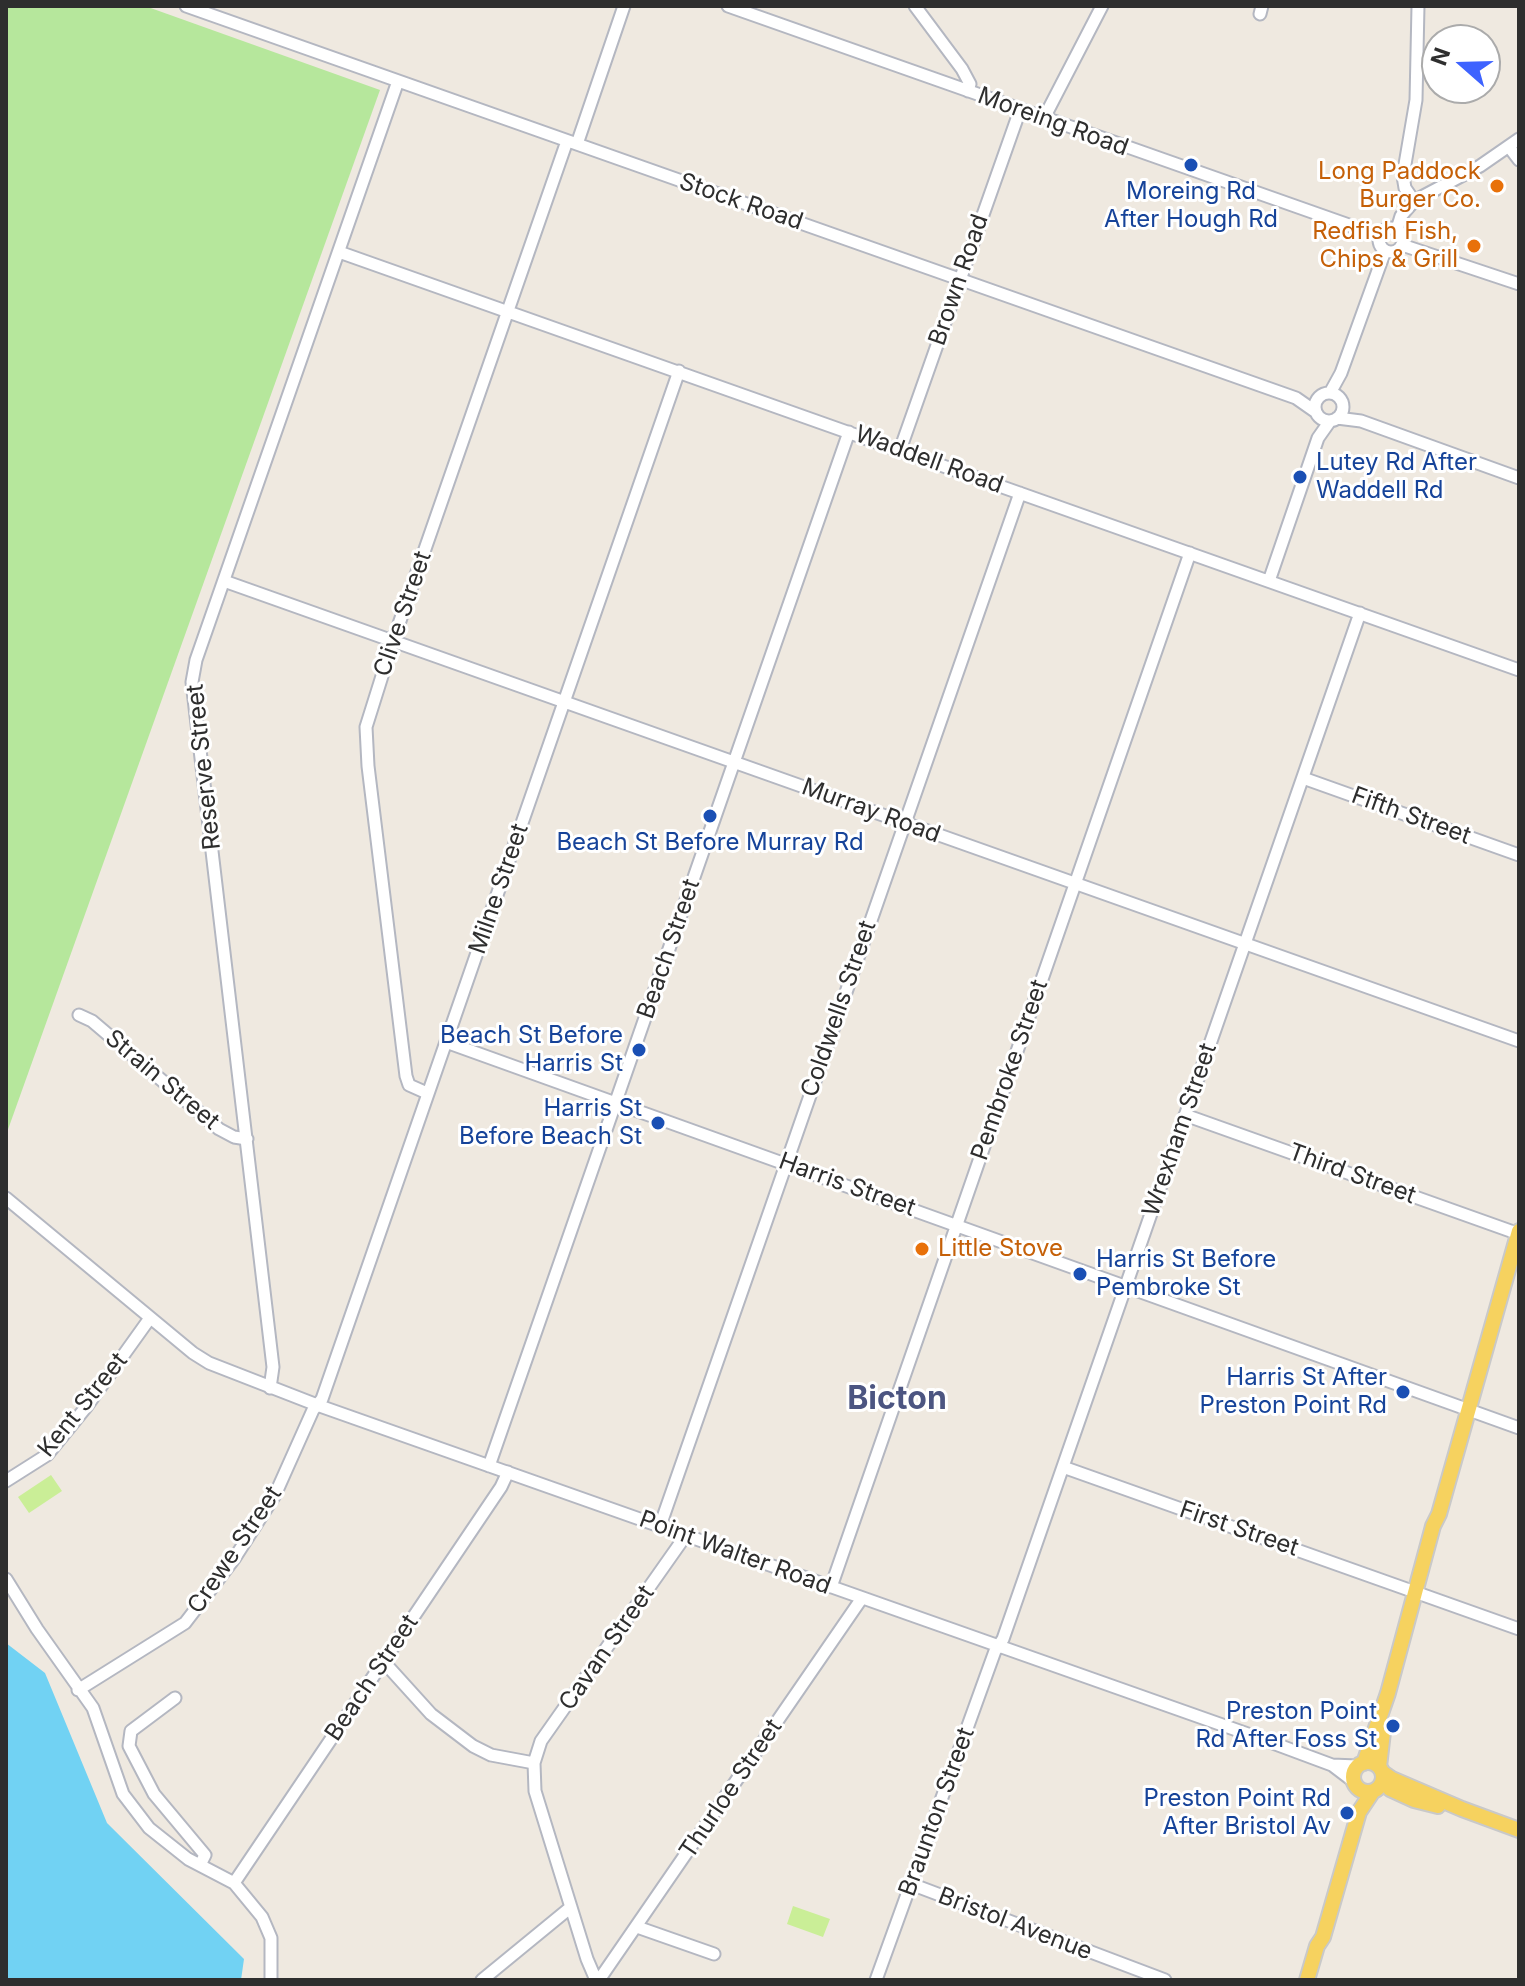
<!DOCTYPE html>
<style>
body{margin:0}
#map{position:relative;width:1525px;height:1986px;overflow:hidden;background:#efe9e0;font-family:Inter,sans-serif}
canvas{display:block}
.frame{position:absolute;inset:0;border:8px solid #2e2e2e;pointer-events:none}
.north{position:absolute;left:1421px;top:24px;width:80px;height:80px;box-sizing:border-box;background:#fff;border:2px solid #ababab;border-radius:50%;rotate:290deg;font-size:22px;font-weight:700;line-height:32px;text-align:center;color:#2e2e2e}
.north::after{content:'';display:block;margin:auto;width:28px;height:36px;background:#3e63ff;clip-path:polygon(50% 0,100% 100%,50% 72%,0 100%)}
</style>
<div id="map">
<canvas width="1525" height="1986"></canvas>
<div class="frame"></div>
<div class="north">N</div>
</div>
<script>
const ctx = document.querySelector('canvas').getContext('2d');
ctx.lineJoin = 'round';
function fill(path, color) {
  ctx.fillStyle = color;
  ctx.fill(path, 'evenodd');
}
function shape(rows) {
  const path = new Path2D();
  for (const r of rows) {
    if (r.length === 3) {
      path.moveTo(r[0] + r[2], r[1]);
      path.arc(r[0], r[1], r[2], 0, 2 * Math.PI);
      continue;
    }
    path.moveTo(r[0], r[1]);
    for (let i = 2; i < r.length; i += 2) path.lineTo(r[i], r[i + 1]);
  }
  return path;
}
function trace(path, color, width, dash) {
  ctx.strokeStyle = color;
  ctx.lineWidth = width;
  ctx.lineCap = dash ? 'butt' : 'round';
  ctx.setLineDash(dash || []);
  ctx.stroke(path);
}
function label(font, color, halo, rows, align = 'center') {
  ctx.font = font + ' Inter,sans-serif';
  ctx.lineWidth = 6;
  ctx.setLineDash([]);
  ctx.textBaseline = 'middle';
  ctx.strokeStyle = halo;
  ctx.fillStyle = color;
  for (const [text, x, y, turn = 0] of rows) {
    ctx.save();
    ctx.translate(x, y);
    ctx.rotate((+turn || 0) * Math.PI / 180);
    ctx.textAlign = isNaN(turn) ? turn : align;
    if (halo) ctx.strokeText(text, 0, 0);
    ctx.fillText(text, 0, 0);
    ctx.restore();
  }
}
fill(shape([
 [6,6,145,6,380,90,6,1135]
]), '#b6e79c');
fill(shape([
 [51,1475,62,1491,29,1513,18,1497],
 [793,1906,830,1919,823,1937,787,1924]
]), '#caee97');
fill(shape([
 [6,1643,45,1673,107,1823,244,1959,241,1980,6,1980]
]), '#71d2f3');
const minor = shape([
 [186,6,1296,398,1316,412],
 [728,6,1380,236],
 [915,6,962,69,970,84,968,91],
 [1260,14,1262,6],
 [1044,118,1102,6],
 [577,144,624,6],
 [1509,147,1519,160],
 [1414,201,1405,188,1403,176,1416,100,1418,6],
 [1391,240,12],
 [1397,229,1401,216,1414,201,1480,166,1519,139],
 [1402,245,1519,284],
 [339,252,1519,670],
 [1330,393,1341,373,1385,251],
 [1329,407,14],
 [1337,418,1361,421,1519,478],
 [900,450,1020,110],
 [224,581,1519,1041],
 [1269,581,1318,438,1330,421],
 [1303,778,1519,855],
 [79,1015,92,1021,219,1129,234,1137,247,1139],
 [446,1042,1519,1428],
 [427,1093,409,1085,406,1076,368,766,366,727,393,641,567,141],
 [1185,1115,1519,1234],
 [6,1198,193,1353,209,1363,317,1405,1262,1739,1332,1765,1353,1781],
 [270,1388,273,1367,192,682,196,660,398,81],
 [489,1466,849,432],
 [1063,1467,1519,1629],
 [6,1481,47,1455,87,1406,150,1318],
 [660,1526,1020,493],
 [6,1579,37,1629,93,1708,123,1794,149,1828,188,1859,234,1883,262,1917,271,1938,271,1980],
 [831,1587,1190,553],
 [383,1661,431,1714,473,1746,491,1755,534,1763],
 [78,1690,185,1623,234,1559,275,1495,313,1410,322,1399,679,371],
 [175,1698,131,1731,129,1746,154,1794,205,1855,200,1865],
 [1332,1765,1357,1766],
 [234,1883,501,1487,508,1472],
 [911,1884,1165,1980],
 [637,1927,714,1954],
 [482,1980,571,1907],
 [596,1980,587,1959,535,1791,534,1763,541,1741,686,1535],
 [599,1980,862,1598],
 [876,1980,995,1651,1003,1639,1360,613]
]);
const major = shape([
 [1368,1777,15],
 [1364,1763,1388,1693,1433,1526,1439,1514,1519,1231],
 [1379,1767,1383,1732],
 [1382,1772,1392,1779,1462,1809,1519,1830],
 [1390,1789,1414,1800,1438,1806],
 [1307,1980,1317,1946,1323,1937,1359,1812,1373,1791]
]);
trace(minor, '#b4b7c1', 15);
trace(major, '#c9c9c9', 18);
trace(minor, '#fff', 11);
trace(major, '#f6d25f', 14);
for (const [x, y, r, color] of [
 [1191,165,8,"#1a4fb4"],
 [1497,186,8,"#e8710a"],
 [1474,246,8,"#e8710a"],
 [1300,477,8,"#1a4fb4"],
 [710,816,8,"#1a4fb4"],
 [639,1050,8,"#1a4fb4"],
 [658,1123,8,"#1a4fb4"],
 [922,1249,8,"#e8710a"],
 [1080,1274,8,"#1a4fb4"],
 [1403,1392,8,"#1a4fb4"],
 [1393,1726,8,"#1a4fb4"],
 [1347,1813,8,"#1a4fb4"]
]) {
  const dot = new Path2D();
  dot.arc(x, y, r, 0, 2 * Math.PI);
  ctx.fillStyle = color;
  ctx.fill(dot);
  trace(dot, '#fff', 3);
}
label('24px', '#2e2e2e', '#fff', [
 ["Moreing Road",1053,122,20],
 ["Stock Road",741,202,19],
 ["Brown Road",959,280,-71],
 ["Waddell Road",929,460,20],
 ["Clive Street",403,614,-71],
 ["Reserve Street",204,767,-96],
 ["Murray Road",871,811,20],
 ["Fifth Street",1411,816,20],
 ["Milne Street",499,889,-71],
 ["Beach Street",669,949,-71],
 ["Coldwells Street",839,1009,-71],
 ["Pembroke Street",1010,1070,-71],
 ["Strain Street",162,1080,40],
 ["Wrexham Street",1180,1130,-71],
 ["Third Street",1352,1174,20],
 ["Harris Street",847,1185,20],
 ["Kent Street",83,1405,-51],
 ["First Street",1239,1529,19],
 ["Crewe Street",235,1550,-56],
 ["Point Walter Road",735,1553,20],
 ["Cavan Street",607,1648,-55],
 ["Beach Street",372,1678,-56],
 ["Thurloe Street",731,1789,-56],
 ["Braunton Street",937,1812,-70],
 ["Bristol Avenue",1015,1924,21]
]);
label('24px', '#c56008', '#fff', [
 ["Long Paddock",1481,172],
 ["Burger Co.",1481,200],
 ["Redfish Fish,",1458,232],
 ["Chips & Grill",1458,260],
 ["Little Stove",938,1249,"left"]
], 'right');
label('24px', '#164399', '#fff', [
 ["Moreing Rd",1191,192,"center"],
 ["After Hough Rd",1191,220,"center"],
 ["Lutey Rd After",1316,463,"left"],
 ["Waddell Rd",1316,491,"left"],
 ["Beach St Before Murray Rd",710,843,"center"],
 ["Beach St Before",623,1036],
 ["Harris St",623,1064],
 ["Harris St",642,1109],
 ["Before Beach St",642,1137],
 ["Harris St Before",1096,1260,"left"],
 ["Pembroke St",1096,1288,"left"],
 ["Harris St After",1387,1378],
 ["Preston Point Rd",1387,1406],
 ["Preston Point",1377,1712],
 ["Rd After Foss St",1377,1740],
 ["Preston Point Rd",1331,1799],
 ["After Bristol Av",1331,1827]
], 'right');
label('bold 32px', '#4c5581', '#fff', [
 ["Bicton",897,1399]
]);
</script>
